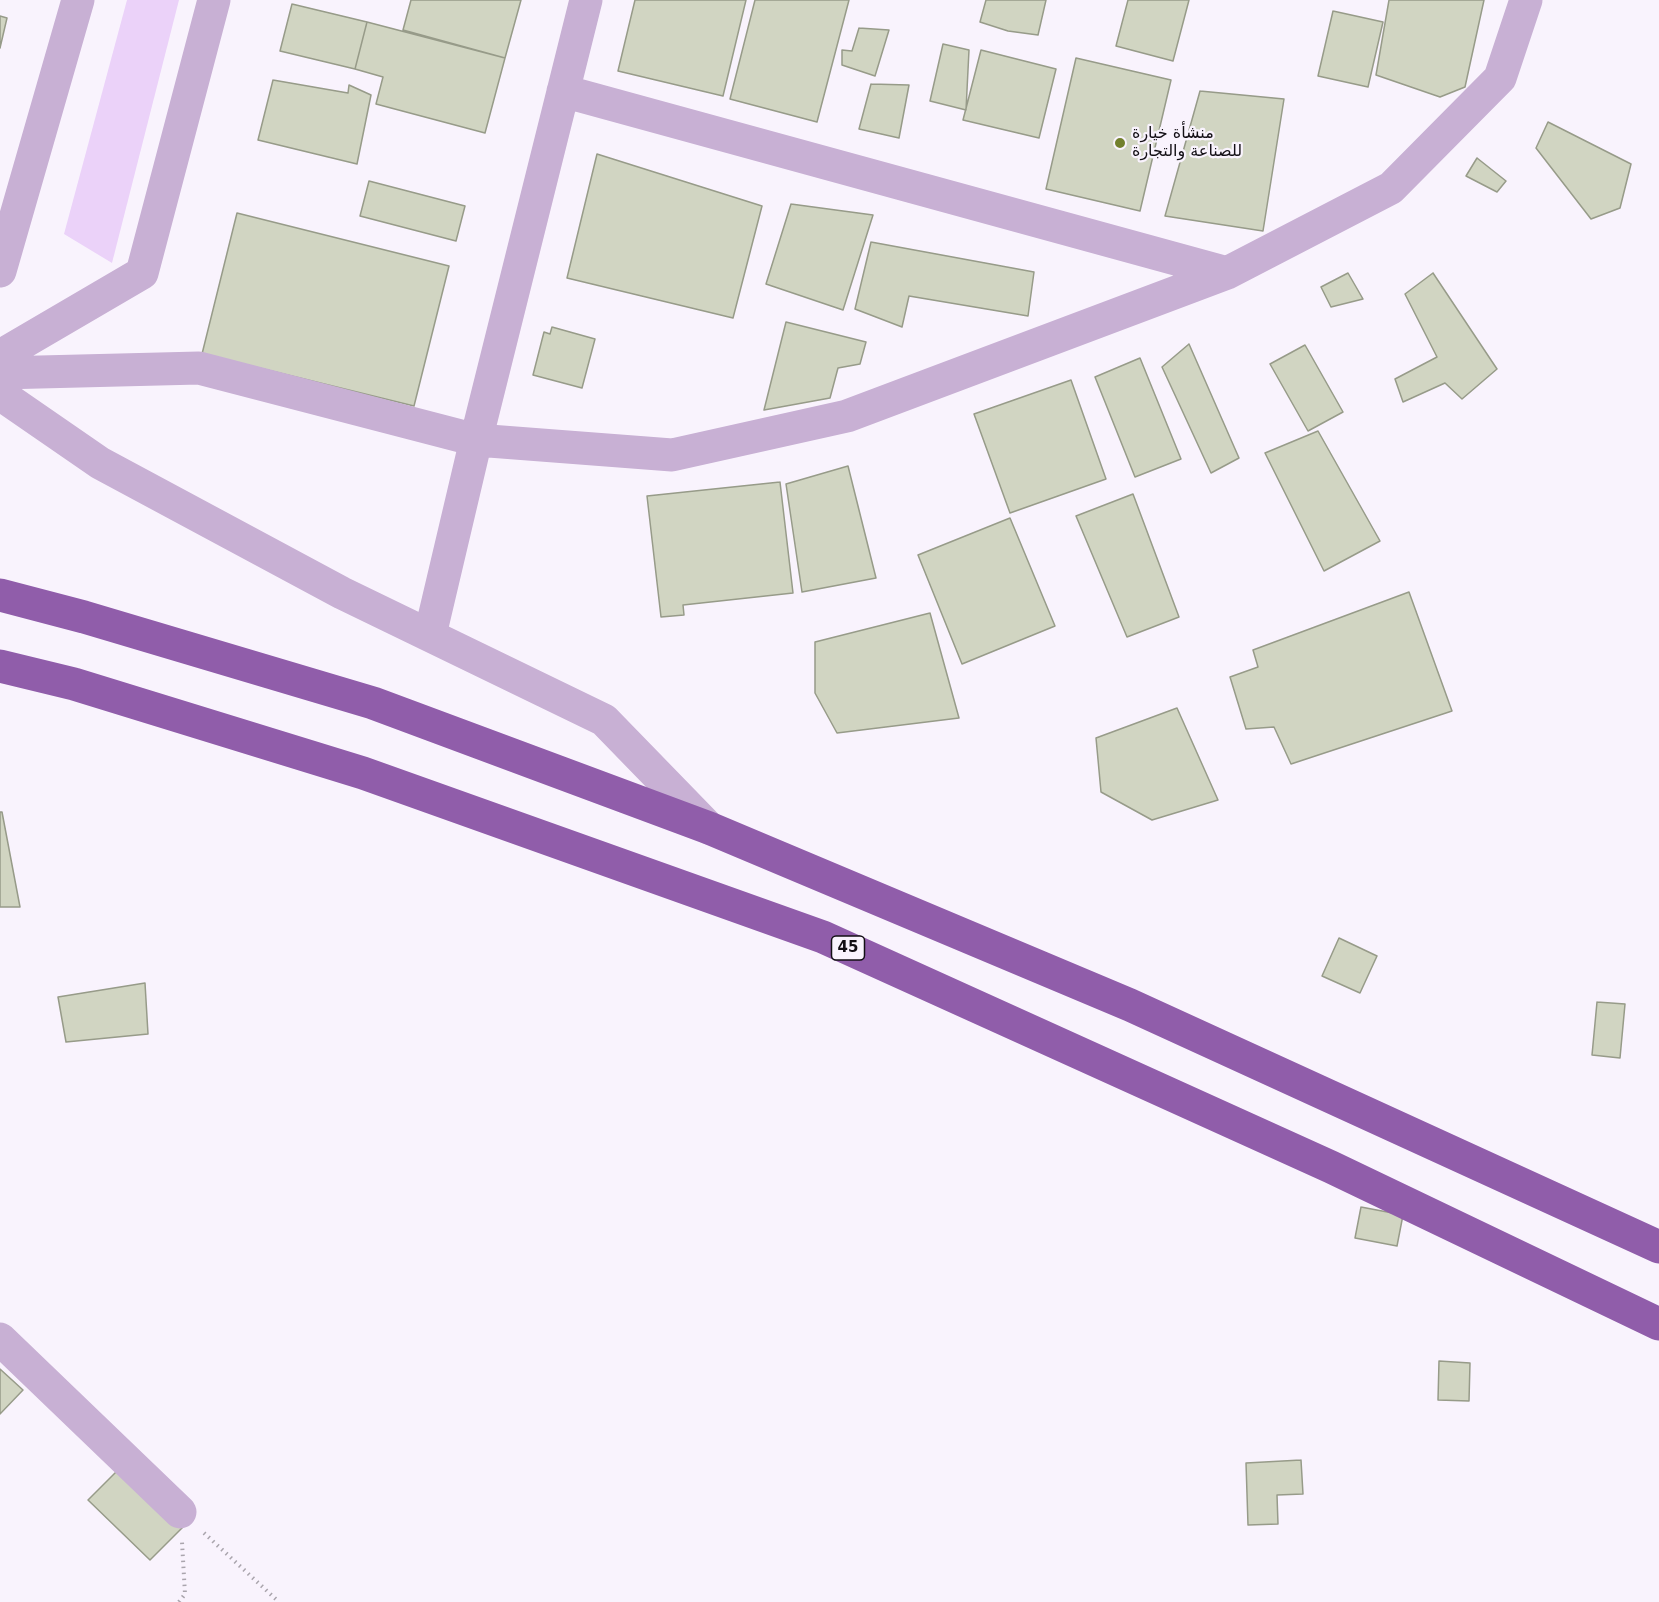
<!DOCTYPE html>
<meta charset="utf-8">
<style>
body{margin:0}
canvas{display:block;background:#f9f3fd}
</style>
<canvas width="1659" height="1602"></canvas>
<script>
const ctx = document.querySelector('canvas').getContext('2d');
ctx.lineJoin = 'round';
function fill(path, color) {
  ctx.fillStyle = color;
  ctx.fill(path, 'evenodd');
}
function shape(rows) {
  const path = new Path2D();
  for (const r of rows) {
    path.moveTo(r[0], r[1]);
    for (let i = 2; i < r.length; i += 2) path.lineTo(r[i], r[i + 1]);
  }
  return path;
}
function trace(path, color, width, dash) {
  ctx.strokeStyle = color;
  ctx.lineWidth = width;
  ctx.lineCap = dash ? 'butt' : 'round';
  ctx.setLineDash(dash || []);
  ctx.stroke(path);
}
function label(font, color, halo, rows, align = 'center') {
  ctx.font = font + ' "DejaVu Sans","Noto Sans Arabic",sans-serif';
  ctx.lineWidth = 4.5;
  ctx.setLineDash([]);
  ctx.textBaseline = 'middle';
  ctx.strokeStyle = halo;
  ctx.fillStyle = color;
  for (const [text, x, y, turn = 0] of rows) {
    ctx.save();
    ctx.translate(x, y);
    ctx.rotate((+turn || 0) * Math.PI / 180);
    ctx.textAlign = isNaN(turn) ? turn : align;
    if (halo) ctx.strokeText(text, 0, 0);
    ctx.fillText(text, 0, 0);
    ctx.restore();
  }
}
fill(shape([
 [127,0,179,0,112,263,64,234]
]), '#ebd2f9');
const building = shape([
 [411,0,521,0,505,58,403,30,411,0],
 [635,0,746,0,723,96,618,71,635,0],
 [755,0,849,0,817,122,730,99,755,0],
 [986,0,1046,0,1038,35,1008,31,980,22,986,0],
 [1128,0,1189,0,1173,61,1116,46,1128,0],
 [1389,0,1484,0,1465,87,1440,97,1376,75,1389,0],
 [292,4,367,22,355,69,280,51,292,4],
 [1333,11,1383,22,1368,87,1318,76,1333,11],
 [0,16,7,18,0,48,0,16],
 [367,22,505,58,485,133,376,104,383,77,355,69,367,22],
 [859,28,889,30,875,76,842,65,842,50,852,51,859,28],
 [943,44,969,50,966,110,930,101,943,44],
 [981,50,1056,69,1039,138,963,120,981,50],
 [1076,58,1171,80,1140,211,1046,189,1076,58],
 [273,80,348,93,349,85,371,95,357,164,258,140,273,80],
 [871,84,909,85,899,138,859,129,871,84],
 [1200,91,1284,99,1263,231,1165,216,1200,91],
 [1548,122,1631,164,1620,208,1591,219,1536,148,1548,122],
 [597,154,762,206,733,318,567,278,597,154],
 [1477,158,1506,181,1497,192,1466,176,1477,158],
 [369,181,465,206,456,241,360,216,369,181],
 [791,204,873,215,843,310,766,284,791,204],
 [237,213,449,266,414,406,202,354,237,213],
 [871,242,1034,272,1028,316,909,296,902,327,855,309,871,242],
 [1348,273,1363,299,1331,307,1321,287,1348,273],
 [1433,273,1497,369,1462,399,1445,383,1403,402,1395,379,1437,357,1405,294,1433,273],
 [786,322,866,342,860,364,838,368,830,398,764,410,786,322],
 [552,327,595,339,582,388,533,375,544,332,550,334,552,327],
 [1189,344,1239,458,1211,473,1162,367,1189,344],
 [1305,345,1343,412,1308,431,1270,364,1305,345],
 [1140,358,1181,459,1135,477,1095,377,1140,358],
 [1071,380,1106,479,1010,513,974,414,1071,380],
 [1318,431,1380,541,1324,571,1265,453,1318,431],
 [848,466,876,578,802,592,786,484,848,466],
 [780,482,793,593,683,605,684,615,661,617,647,496,780,482],
 [1133,494,1179,617,1127,637,1076,516,1133,494],
 [1010,518,1055,626,962,664,918,555,1010,518],
 [1409,592,1452,711,1291,764,1274,727,1246,729,1230,677,1258,667,1253,650,1409,592],
 [930,613,959,718,837,733,815,693,815,642,930,613],
 [1177,708,1218,800,1152,820,1101,792,1096,738,1177,708],
 [0,812,2,812,20,907,0,907,0,812],
 [1339,938,1377,956,1360,993,1322,976,1339,938],
 [145,983,148,1034,66,1042,58,997,145,983],
 [1597,1002,1625,1004,1620,1058,1592,1055,1597,1002],
 [1361,1207,1403,1215,1397,1246,1355,1238,1361,1207],
 [1439,1361,1470,1363,1469,1401,1438,1400,1439,1361],
 [0,1369,23,1390,0,1414,0,1369],
 [1301,1460,1303,1494,1277,1495,1278,1524,1248,1525,1246,1463,1301,1460],
 [124,1464,185,1525,150,1560,88,1500,124,1464]
]);
fill(building, '#d1d5c2');
trace(building, '#979b89', 1.5);
trace(shape([
 [204,1533,279,1602],
 [179,1602,185,1594,182,1542]
]), '#aaa5ad', 4, [1.5, 4.5]);
trace(shape([
 [563,91,1227,273],
 [0,271,78,0],
 [0,356,142,273,214,0],
 [0,373,199,368,476,440,672,455,847,416,1227,273,1391,188,1500,78,1526,0],
 [0,394,100,463,342,593,604,720,709,828],
 [430,635,476,440,586,0],
 [0,1339,180,1512]
]), '#c8b0d4', 33);
trace(shape([
 [0,595,84,617,373,703,709,828,1130,1005,1659,1247],
 [0,666,74,684,363,773,823,937,1331,1167,1659,1324]
]), '#905daa', 33);
for (const [x, y, r, color] of [
 [1120,143,6,"#72802d"]
]) {
  const dot = new Path2D();
  dot.arc(x, y, r, 0, 2 * Math.PI);
  ctx.fillStyle = color;
  ctx.fill(dot);
  trace(dot, '#f9f3fd', 2);
}
for (const [x, y, w] of [
 [848,948,33]
]) {
  const box = new Path2D();
  box.roundRect(x - w / 2, y - 12, w, 24, 4.5);
  ctx.fillStyle = '#f9f3fd';
  ctx.fill(box);
  trace(box, '#130f15', 1.5);
}
label('bold 15px', '#130f15', null, [
 ["45",848,948]
]);
label('16px', '#130f15', '#f9f3fd', [
 ["منشأة خيارة",1132,134],
 ["للصناعة والتجارة",1132,152]
], 'left');
</script>
